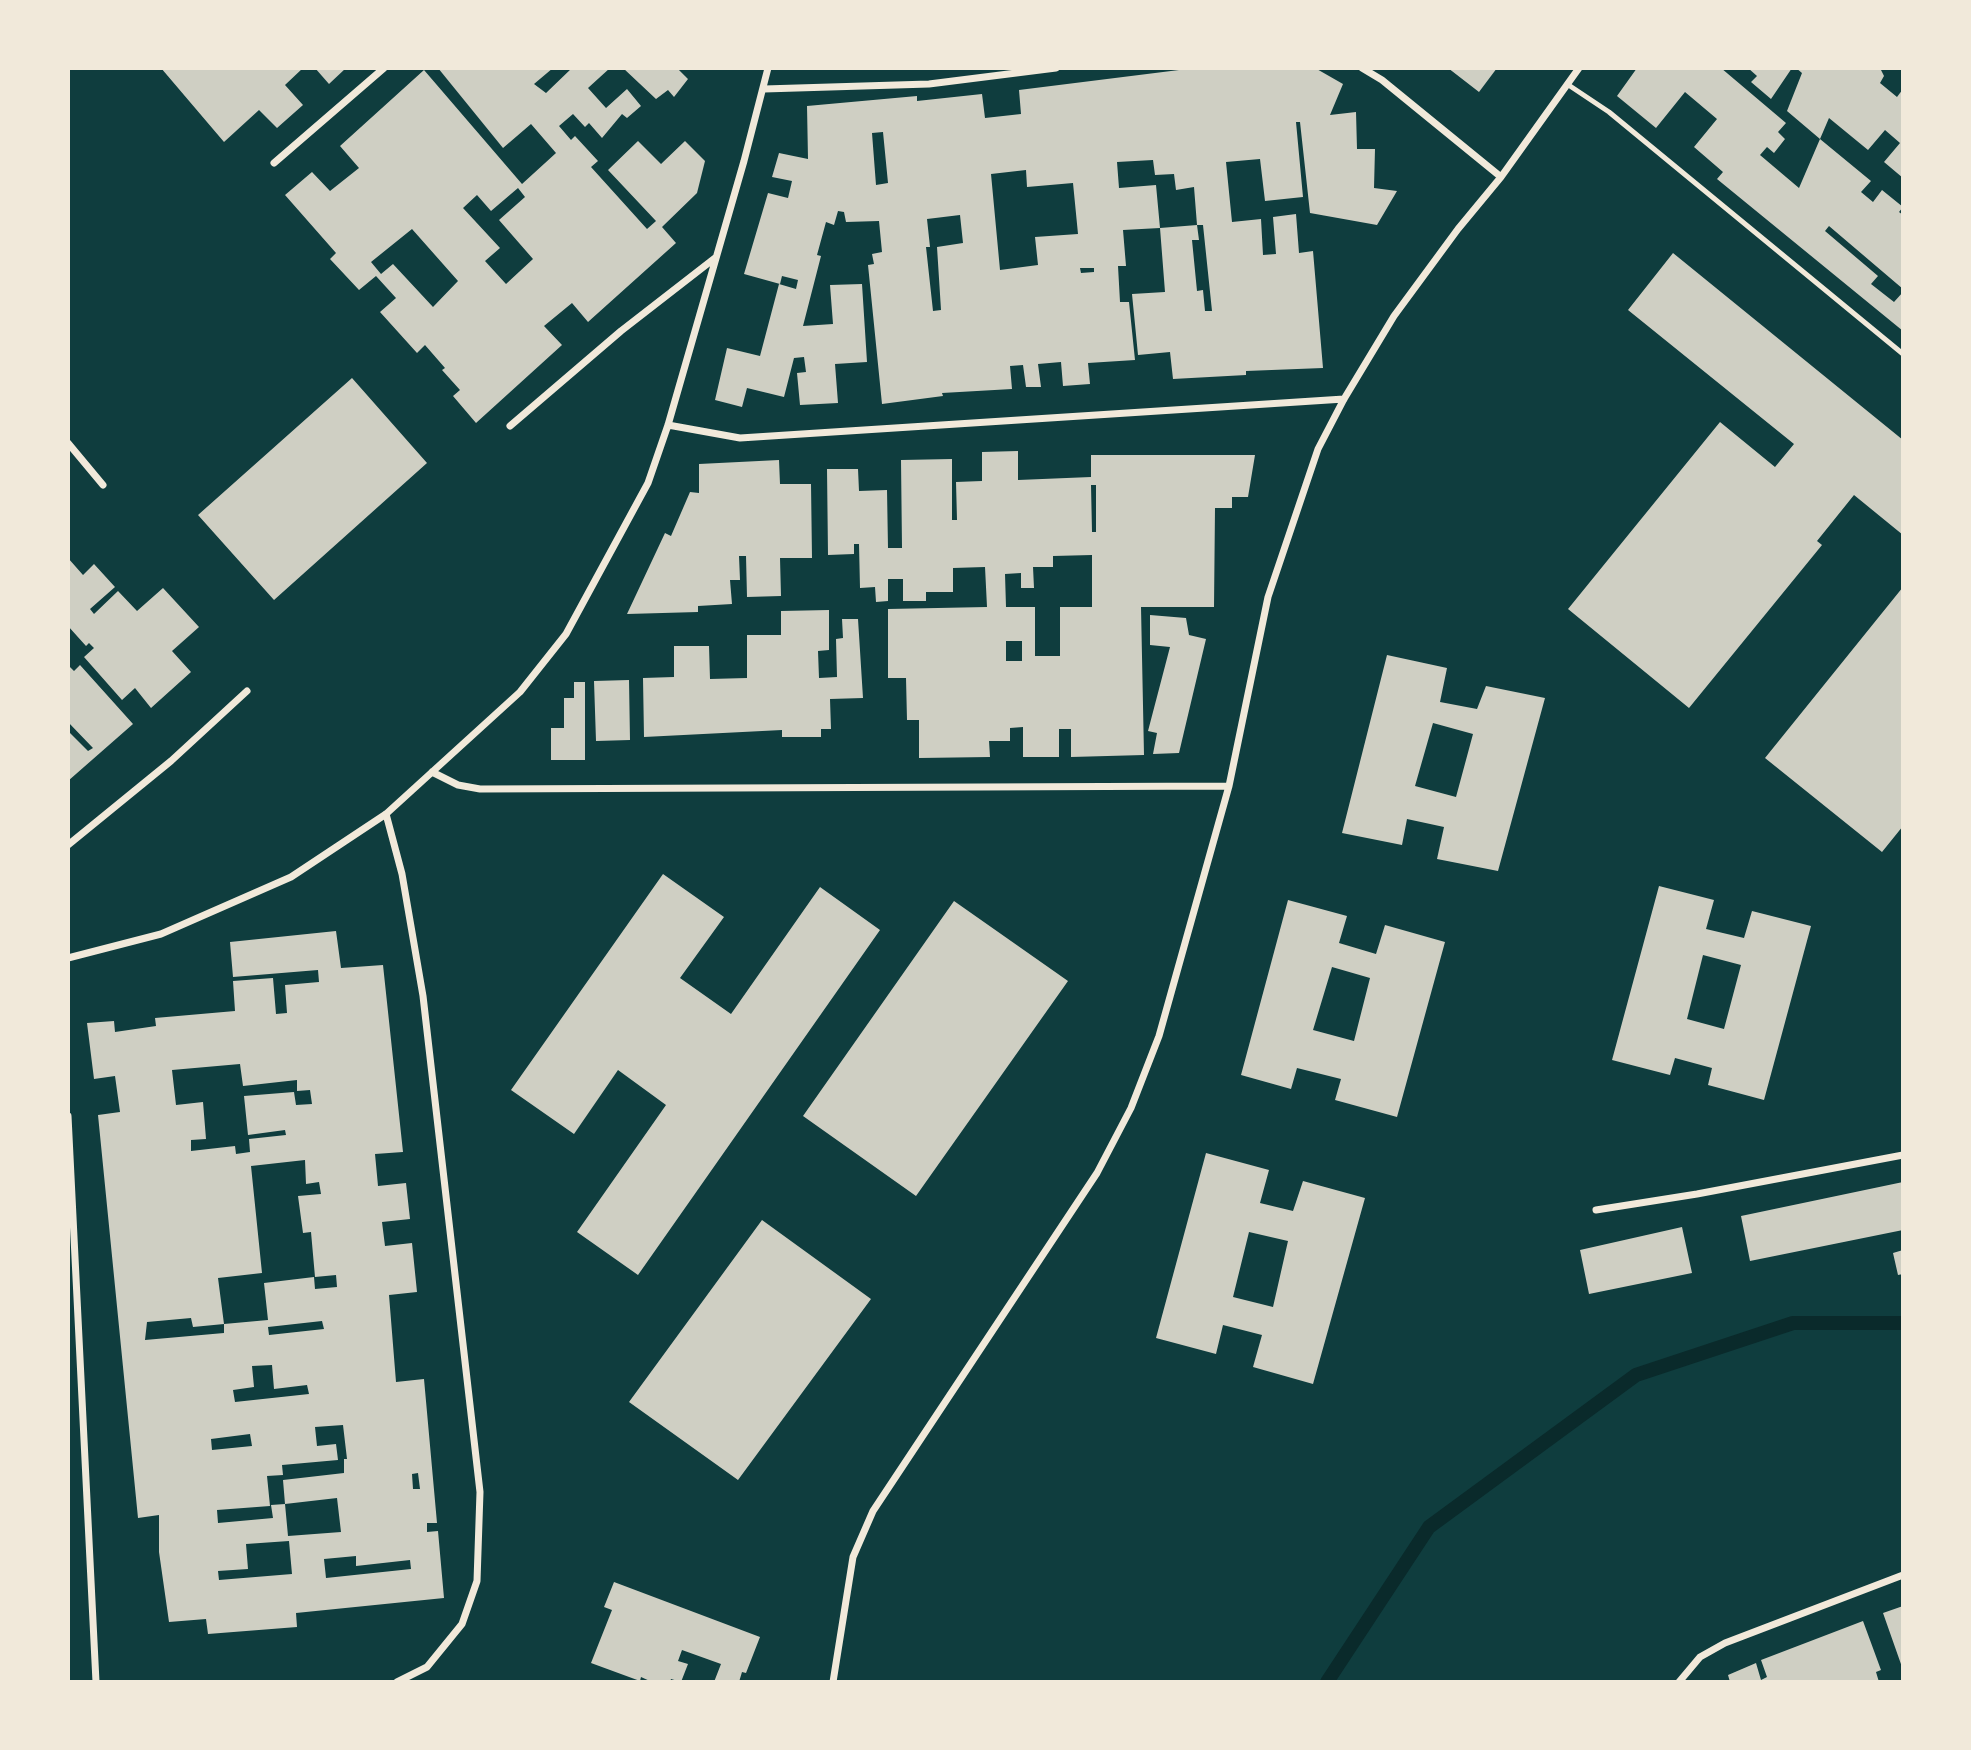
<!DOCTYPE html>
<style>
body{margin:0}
#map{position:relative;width:1971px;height:1750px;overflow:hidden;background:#0f3d3e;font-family:Arial,sans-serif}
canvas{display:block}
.frame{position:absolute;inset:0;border:70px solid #f1e9da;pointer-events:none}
</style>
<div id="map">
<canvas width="1971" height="1750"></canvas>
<div class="frame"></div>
</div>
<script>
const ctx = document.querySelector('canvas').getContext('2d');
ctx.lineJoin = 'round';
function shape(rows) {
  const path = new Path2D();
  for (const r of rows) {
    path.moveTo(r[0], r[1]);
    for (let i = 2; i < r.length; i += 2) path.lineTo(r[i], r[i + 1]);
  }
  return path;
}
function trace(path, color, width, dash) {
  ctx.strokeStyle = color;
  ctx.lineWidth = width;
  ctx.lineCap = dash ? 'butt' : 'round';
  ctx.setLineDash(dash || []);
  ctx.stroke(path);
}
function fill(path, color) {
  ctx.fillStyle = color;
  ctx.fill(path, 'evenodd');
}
trace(shape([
 [1327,1682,1429,1527,1636,1375,1793,1323,1903,1323]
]), '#0a2a2b', 14);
fill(shape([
 [161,68,303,68,285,85,303,105,277,128,259,110,224,142],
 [315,68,346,68,329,84],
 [438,68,553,68,534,84,546,93,572,68,610,68,588,88,606,108,627,89,641,106,627,118,622,114,602,138,589,123,585,127,573,114,559,126,571,140,575,136,598,161,591,167,647,229,656,221,608,170,638,141,661,164,685,141,705,161,697,193,662,227,676,243,588,322,572,303,544,326,562,345,476,423,453,396,460,390,442,370,445,368,425,345,417,353,380,312,396,298,376,276,359,290,330,259,336,253,285,195,312,172,330,191,359,168,340,146,424,70,522,184,556,153,531,124,503,148],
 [518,188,525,197,499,220,533,259,506,284,485,261,500,248,463,208,477,195,491,211],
 [412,229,458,281,433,307,393,264,381,274,371,262],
 [623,68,677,68,688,79,674,97,668,90,656,99],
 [1195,68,1315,68,1343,84,1330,115,1356,112,1357,149,1375,149,1374,188,1397,191,1377,225,1310,213,1300,122,1296,122,1303,197,1265,201,1260,159,1226,162,1232,222,1261,219,1263,255,1276,254,1273,217,1296,214,1299,253,1313,251,1323,368,1246,371,1246,375,1173,379,1170,352,1138,355,1132,294,1165,292,1160,228,1197,225,1199,240,1192,240,1197,291,1203,290,1205,311,1212,311,1203,225,1197,225,1194,187,1176,190,1174,174,1155,175,1153,160,1117,162,1119,188,1156,185,1160,228,1123,230,1126,266,1118,266,1120,302,1129,302,1135,360,1088,363,1090,384,1063,386,1061,362,1038,364,1041,387,1026,387,1023,365,1010,366,1012,389,942,393,943,396,882,404,868,265,874,264,872,254,882,252,879,221,846,222,844,212,838,211,834,225,826,222,817,255,821,256,803,326,833,324,830,285,862,284,867,362,835,364,838,403,800,405,797,373,806,372,804,357,794,358,784,397,747,388,742,407,715,400,727,348,760,356,779,284,796,289,798,280,782,276,780,284,744,274,768,193,788,198,792,181,772,177,779,153,808,159,807,106,917,96,917,101,982,94,985,118,1021,114,1019,90],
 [883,132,888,183,876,185,872,133],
 [1026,170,1027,187,1073,183,1078,234,1035,237,1038,265,1000,270,991,174],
 [960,215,963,243,937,247,941,310,933,311,926,247,930,247,927,219],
 [1080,268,1094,268,1094,272,1081,273],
 [1448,68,1497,68,1479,92],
 [1637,68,1721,68,1786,123,1778,132,1785,139,1774,153,1767,147,1760,155,1799,188,1820,139,1871,181,1861,192,1873,202,1882,190,1903,207,1899,212,1903,215,1903,289,1829,226,1825,231,1878,276,1871,284,1894,302,1903,292,1903,331,1717,179,1723,172,1694,147,1717,119,1685,92,1656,128,1617,96],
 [1748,68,1792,68,1771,99,1751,82,1757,76],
 [1796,68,1880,68,1884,76,1880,83,1897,97,1903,89,1903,178,1884,162,1900,143,1885,130,1868,150,1829,118,1820,139,1787,111,1802,73],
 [1673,253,1903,440,1903,535,1854,495,1817,541,1822,545,1689,708,1568,609,1720,422,1775,467,1794,444,1628,310],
 [352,378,427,463,274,600,198,515],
 [1018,451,1018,480,1091,477,1091,455,1255,455,1248,497,1232,497,1232,508,1215,508,1214,607,1141,607,1144,755,1071,757,1071,729,1059,729,1059,757,1023,757,1023,727,1010,728,1010,741,989,741,990,757,919,758,919,720,907,720,906,678,888,678,888,609,987,607,985,567,953,568,953,592,926,592,926,601,903,601,903,579,888,579,888,601,876,602,875,587,860,588,859,544,854,544,854,554,828,555,827,469,858,469,859,491,887,490,888,548,902,548,901,460,952,459,952,520,957,520,956,482,982,481,982,452],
 [1091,485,1096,485,1096,532,1092,532],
 [1092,555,1092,607,1060,607,1060,656,1035,656,1035,607,1006,607,1005,574,1021,573,1021,588,1034,588,1033,567,1053,567,1053,556],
 [1006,641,1022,641,1022,661,1006,661],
 [779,460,780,484,811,484,812,558,780,558,781,596,747,597,746,556,739,556,740,580,730,580,732,604,698,606,698,612,627,614,665,533,671,536,690,492,699,493,699,464],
 [68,558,83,575,94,564,115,587,90,609,94,614,118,591,137,611,163,588,199,627,172,651,191,672,151,708,135,688,122,700,84,657,94,648,89,643,86,646,68,626],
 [1903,587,1903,826,1882,852,1765,758],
 [829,610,829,650,818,651,819,678,837,677,836,639,843,638,842,619,858,619,863,698,830,699,831,729,821,729,821,737,782,737,782,730,644,737,643,678,674,677,674,646,709,646,710,679,747,678,747,635,781,635,781,611],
 [1150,615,1186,618,1189,635,1206,639,1179,753,1153,754,1157,733,1148,731,1170,647,1150,645],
 [1387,655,1447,668,1440,702,1477,709,1486,686,1545,698,1498,871,1437,859,1444,827,1407,819,1402,845,1342,833],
 [1433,723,1473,734,1456,797,1415,786],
 [68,665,74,671,80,665,133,724,68,781,68,731,88,751,93,748,68,722],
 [629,680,630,740,596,741,594,681],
 [574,682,585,682,585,760,551,760,551,728,564,728,564,698,574,698],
 [663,874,724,917,680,978,731,1014,820,887,880,930,638,1275,577,1232,666,1105,618,1070,574,1134,511,1090],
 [1659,886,1714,900,1706,929,1744,938,1752,911,1811,926,1764,1100,1708,1085,1712,1068,1675,1058,1670,1075,1612,1060],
 [1703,955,1741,965,1724,1029,1687,1019],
 [1288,900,1347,916,1339,943,1376,954,1385,925,1445,942,1397,1117,1335,1100,1341,1079,1297,1068,1291,1089,1241,1075],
 [1332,967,1370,978,1354,1041,1313,1030],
 [954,901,1068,981,916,1196,803,1116],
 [336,931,341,968,383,965,403,1152,375,1154,378,1186,406,1183,410,1219,382,1222,385,1246,412,1243,417,1292,389,1295,396,1382,424,1379,437,1523,427,1523,427,1532,438,1531,444,1598,296,1613,297,1627,208,1634,206,1619,169,1622,159,1552,159,1515,138,1518,98,1115,120,1112,115,1076,94,1079,87,1023,114,1021,115,1032,156,1026,155,1018,235,1011,233,981,273,978,276,1014,287,1013,285,985,319,982,318,970,233,977,230,942],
 [240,1064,243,1086,297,1080,297,1091,310,1090,312,1104,296,1105,294,1092,244,1096,248,1135,285,1130,286,1135,249,1139,250,1152,236,1154,235,1146,191,1151,191,1140,206,1139,203,1102,176,1105,172,1070],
 [305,1160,306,1184,319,1182,321,1194,298,1196,303,1233,311,1232,315,1277,336,1275,337,1287,315,1289,314,1277,264,1283,268,1320,224,1324,218,1278,262,1273,251,1166],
 [191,1318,193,1327,224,1324,224,1333,145,1340,147,1322],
 [322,1321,324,1329,269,1335,268,1327],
 [272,1365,274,1389,307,1385,309,1394,235,1402,233,1390,254,1387,252,1366],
 [343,1425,347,1459,344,1459,344,1473,283,1480,285,1504,337,1498,341,1532,288,1536,285,1504,271,1505,273,1518,218,1523,217,1510,270,1506,267,1476,283,1475,282,1465,338,1460,336,1444,317,1446,315,1427],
 [250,1434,252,1446,212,1450,211,1439],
 [418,1473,420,1489,413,1489,412,1474],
 [289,1541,292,1574,219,1580,218,1571,248,1569,246,1544],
 [356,1556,356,1566,410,1560,411,1569,326,1578,324,1559],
 [1206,1153,1269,1170,1260,1203,1293,1211,1303,1181,1365,1198,1313,1384,1253,1367,1262,1335,1223,1325,1216,1354,1156,1338],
 [1249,1232,1288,1241,1273,1307,1233,1297],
 [1903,1182,1903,1230,1750,1261,1741,1216],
 [762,1220,871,1299,738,1480,629,1402],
 [1682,1227,1692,1273,1589,1294,1580,1250],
 [1903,1250,1903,1274,1898,1275,1893,1253],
 [614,1582,760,1637,746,1673,742,1672,739,1682,714,1682,721,1664,682,1650,678,1661,688,1664,681,1682,671,1679,670,1682,652,1682,641,1677,640,1681,591,1663,612,1610,604,1607],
 [1903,1606,1903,1667,1902,1667,1883,1613],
 [1863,1621,1881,1670,1876,1672,1879,1682,1730,1682,1728,1675,1756,1663,1761,1680,1767,1677,1761,1660]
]), '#cfcfc3');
trace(shape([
 [1567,84,1609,112,1903,354]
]), '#f1e9da', 5);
trace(shape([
 [1362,68,1382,80,1501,177],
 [764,89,929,84,1056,68],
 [274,163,384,68],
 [668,425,740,438,1344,399],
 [510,426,621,331,715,258],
 [68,443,103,485],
 [432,772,458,785,480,789,1229,786],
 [386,814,402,874,423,996,480,1492,477,1581,462,1624,427,1667,397,1682],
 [68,845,171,761,247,691],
 [68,958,161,934,291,877,386,814,520,692,566,634,648,483,668,425,744,161,768,68],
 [68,1116,96,1682],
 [1596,1210,1697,1194,1903,1155],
 [833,1682,853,1557,873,1511,1097,1173,1131,1108,1159,1036,1229,786,1268,597,1318,449,1344,399,1394,316,1458,229,1501,177,1579,68],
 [1679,1682,1700,1657,1725,1643,1903,1575]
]), '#f1e9da', 7);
</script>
